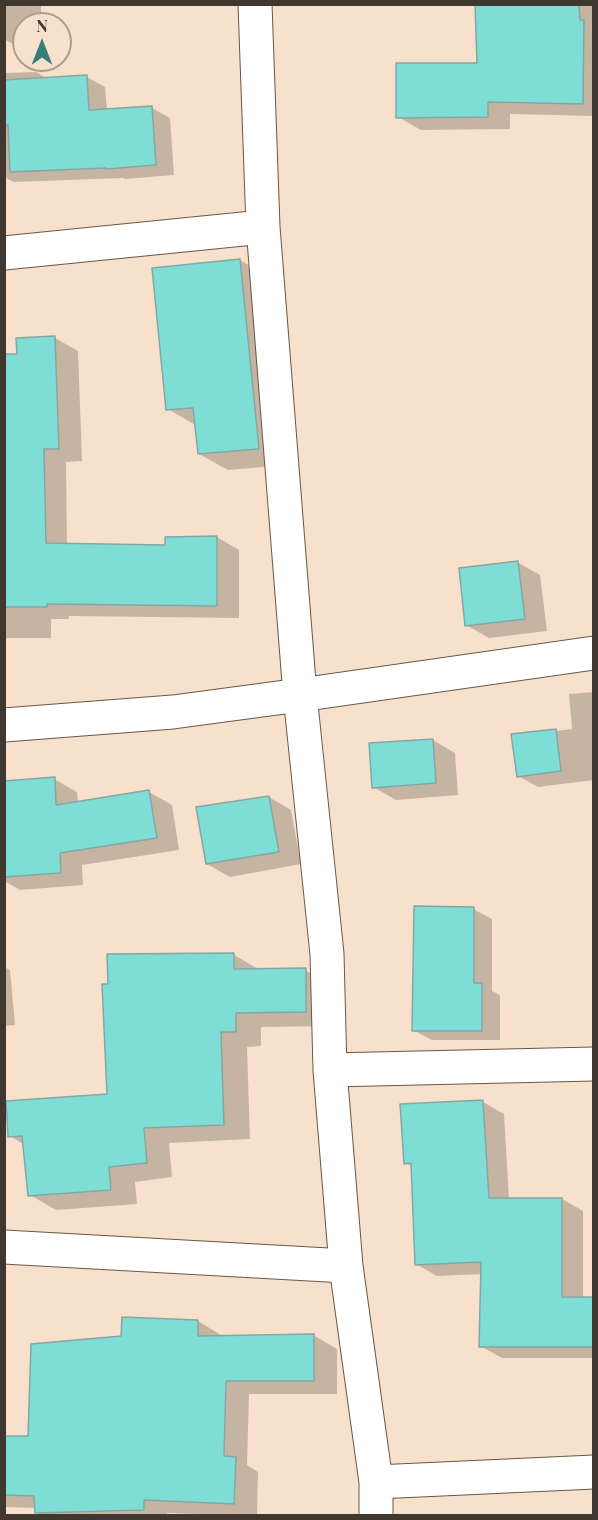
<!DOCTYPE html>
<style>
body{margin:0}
#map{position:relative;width:598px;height:1520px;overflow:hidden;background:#f8e1cc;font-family:"Playfair Display",serif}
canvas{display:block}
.frame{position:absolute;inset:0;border:6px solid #40372f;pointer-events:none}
.north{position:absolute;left:12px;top:12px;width:60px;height:60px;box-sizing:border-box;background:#f8e1cc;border:2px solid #ae9d8d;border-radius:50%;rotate:0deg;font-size:16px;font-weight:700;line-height:24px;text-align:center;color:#40372f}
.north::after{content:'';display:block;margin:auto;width:21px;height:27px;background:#367d77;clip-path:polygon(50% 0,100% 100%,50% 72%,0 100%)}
</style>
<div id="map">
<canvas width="598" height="1520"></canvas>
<div class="frame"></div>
<div class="north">N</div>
</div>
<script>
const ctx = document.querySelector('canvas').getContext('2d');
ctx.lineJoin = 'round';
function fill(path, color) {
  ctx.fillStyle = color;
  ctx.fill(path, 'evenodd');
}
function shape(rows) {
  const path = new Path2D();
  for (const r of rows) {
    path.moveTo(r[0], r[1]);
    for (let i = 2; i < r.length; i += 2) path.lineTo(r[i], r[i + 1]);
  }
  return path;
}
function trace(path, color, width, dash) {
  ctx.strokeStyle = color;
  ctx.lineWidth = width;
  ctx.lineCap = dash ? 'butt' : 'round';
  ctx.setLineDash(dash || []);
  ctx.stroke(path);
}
fill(shape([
 [4,4,41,4,41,24,24,24,24,42,11,43,4,39],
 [476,4,594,4,594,116,510,114,510,129,421,130,398,117,479,64],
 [36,72,48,79,87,77,105,87,107,110,152,108,170,118,174,175,125,179,123,178,14,182,4,177,4,73],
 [240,260,269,277,287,465,228,470,199,454,197,426,168,409],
 [55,338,78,351,82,461,66,462,67,545,166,546,217,537,239,550,239,618,69,616,69,619,51,619,51,638,4,638,4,356,19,355],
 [517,562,540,575,547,631,489,638,466,625],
 [594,692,594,780,538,787,518,776,513,736,572,729,569,694],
 [433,740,455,753,458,795,396,800,373,787],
 [54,779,77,792,78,803,149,792,172,805,179,850,82,865,83,885,20,890,4,881,4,783],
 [269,797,291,810,301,864,230,877,207,864],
 [473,909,492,919,492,991,500,995,500,1040,432,1040,413,1030],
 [234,955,260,970,305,970,331,985,331,1026,261,1027,261,1046,247,1047,250,1139,169,1143,172,1177,135,1182,137,1204,56,1210,30,1195,25,1145,10,1136,108,1096],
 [4,967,10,970,15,1025,4,1026],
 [483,1102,504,1114,509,1199,562,1199,583,1211,583,1299,594,1299,594,1358,502,1358,480,1346,482,1274,437,1276,416,1264,413,1167,405,1163],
 [198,1321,221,1335,221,1337,313,1335,337,1349,337,1394,249,1394,247,1465,258,1472,257,1516,167,1513,167,1516,42,1516,36,1512,36,1508,4,1507,4,1437,30,1438,123,1337]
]), '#0003');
const building = shape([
 [475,4,579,4,580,20,584,20,583,104,488,102,488,117,396,118,396,63,477,63,475,4],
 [87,75,89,110,152,106,156,165,106,169,106,168,10,172,8,125,4,125,4,80,87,75],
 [240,259,259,449,198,454,193,408,166,410,152,268,240,259],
 [55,336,59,449,44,449,46,543,165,545,165,537,217,536,217,606,47,604,47,607,4,607,4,354,17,354,16,338,55,336],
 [518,561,525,619,465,626,459,568,518,561],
 [556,729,561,771,517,777,511,734,556,729],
 [433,739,436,783,372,788,369,743,433,739],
 [55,777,56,805,149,790,157,838,60,853,61,873,4,877,4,781,55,777],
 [269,796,279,852,206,864,196,807,269,796],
 [414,906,474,907,474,983,482,983,482,1031,412,1031,414,906],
 [234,953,234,969,306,968,306,1012,236,1013,236,1032,221,1032,224,1125,144,1128,147,1163,109,1167,111,1190,28,1196,22,1136,8,1137,6,1101,107,1094,102,984,108,984,107,954,234,953],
 [483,1100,489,1198,562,1198,562,1297,594,1297,594,1347,479,1347,481,1262,415,1265,411,1163,404,1164,400,1104,483,1100],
 [122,1317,198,1320,198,1336,314,1334,314,1381,226,1381,224,1456,236,1457,234,1504,144,1500,144,1510,35,1513,34,1496,4,1495,4,1436,28,1436,31,1344,121,1336,122,1317]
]);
fill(building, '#7eddd4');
trace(building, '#85a7a3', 1.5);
const minor = shape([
 [255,4,263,227,300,695,327,954,330,1070,346,1266,376,1482,376,1516],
 [4,253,263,227],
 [4,725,173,712,300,695,594,653],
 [330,1070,594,1064],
 [4,1247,346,1266],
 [376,1482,594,1472]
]);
trace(minor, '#6b5746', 35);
trace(minor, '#fff', 33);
</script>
